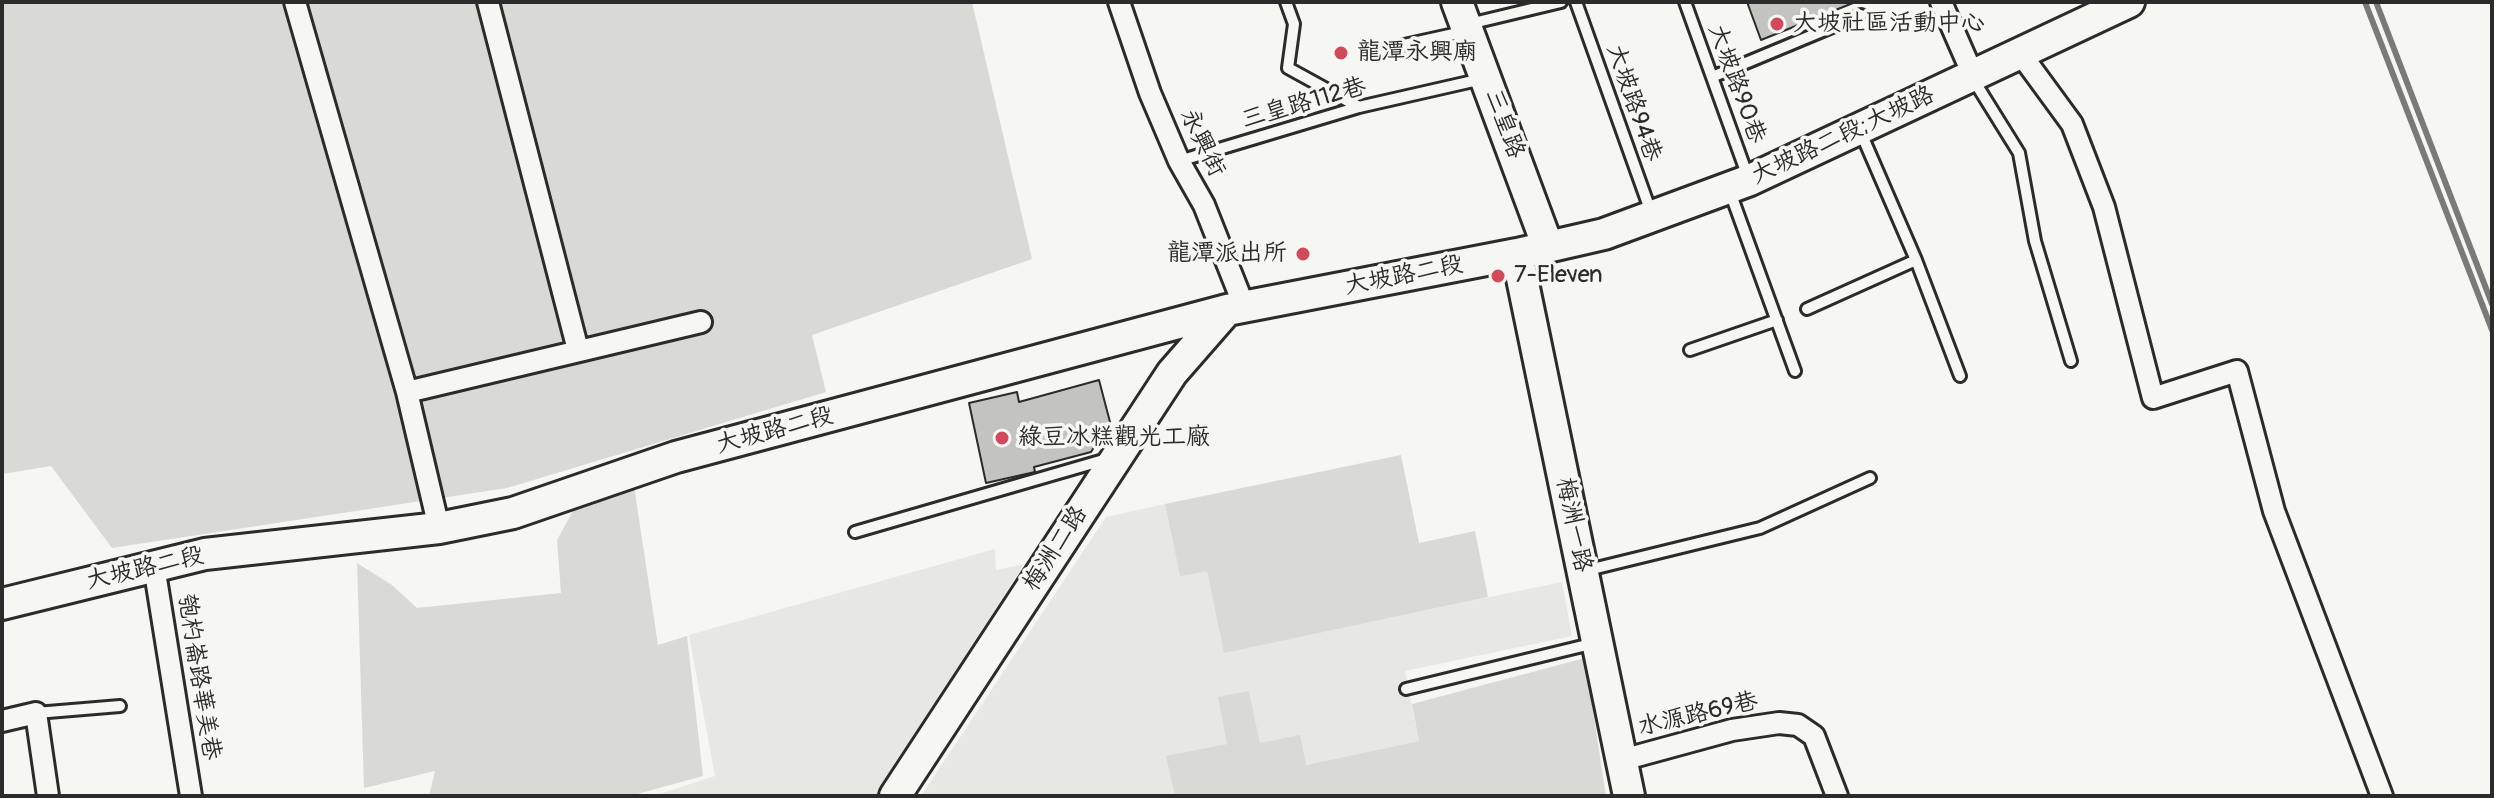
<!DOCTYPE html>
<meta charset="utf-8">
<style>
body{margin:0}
#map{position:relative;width:2494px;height:798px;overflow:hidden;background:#f6f6f2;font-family:Pangolin,sans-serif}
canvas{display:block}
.frame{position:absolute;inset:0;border:4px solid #2b2b2b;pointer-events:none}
</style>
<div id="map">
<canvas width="2494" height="798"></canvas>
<div class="frame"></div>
</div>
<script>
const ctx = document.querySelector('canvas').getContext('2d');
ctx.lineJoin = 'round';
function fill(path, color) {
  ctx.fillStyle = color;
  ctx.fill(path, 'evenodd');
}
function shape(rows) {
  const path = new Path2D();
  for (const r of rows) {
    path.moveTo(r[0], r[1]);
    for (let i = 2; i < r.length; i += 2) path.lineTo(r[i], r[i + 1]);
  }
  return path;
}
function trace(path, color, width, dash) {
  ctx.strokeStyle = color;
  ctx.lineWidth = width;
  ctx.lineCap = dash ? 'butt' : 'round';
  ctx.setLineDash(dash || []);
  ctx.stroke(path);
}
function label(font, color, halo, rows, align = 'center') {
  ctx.font = font + ' Pangolin,"LXGW WenKai TC",sans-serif';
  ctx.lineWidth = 7;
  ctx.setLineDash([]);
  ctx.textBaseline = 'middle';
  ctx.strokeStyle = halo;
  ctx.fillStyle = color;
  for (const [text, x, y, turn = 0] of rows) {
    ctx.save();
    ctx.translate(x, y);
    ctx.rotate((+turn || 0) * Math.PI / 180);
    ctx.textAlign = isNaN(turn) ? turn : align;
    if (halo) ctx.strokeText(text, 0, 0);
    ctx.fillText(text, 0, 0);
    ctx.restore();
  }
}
fill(shape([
 [1165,504,1180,575,1207,570,1224,652,1562,582,1572,636,1405,671,1419,741,1306,765,1260,744,1249,691,1227,744,1167,757,1175,796,921,796,1106,517],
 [995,549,996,570,1024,564,877,796,653,796,715,776,689,635]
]), '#e7e7e3');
fill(shape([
 [2,2,972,2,1032,259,812,335,826,392,507,488,112,548,51,466,2,474],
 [1401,455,1419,543,1475,531,1488,597,1224,653,1207,571,1180,576,1165,504],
 [634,486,658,645,687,636,703,776,630,796,429,796,435,771,364,788,357,563,392,585,417,608,561,593,557,540,578,502],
 [1585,658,1606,796,1175,796,1166,756,1227,744,1218,697,1249,691,1260,743,1300,735,1306,765,1419,741,1412,704]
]), '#d9d9d5');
trace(shape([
 [2365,2,2492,330],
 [2376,2,2492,304]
]), '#7a7a78', 6);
const building = shape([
 [1747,2,1853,2,1853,3,1761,40,1747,2],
 [1099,380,1110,422,1091,452,1034,467,1035,472,986,483,969,403,1017,392,1019,402,1099,380]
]);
fill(building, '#c3c3c0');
trace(building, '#2b2b2b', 2);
const lane = shape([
 [1286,2,1294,24,1288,68,1359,107],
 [1576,2,1652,215],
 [1685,2,1748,177],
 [1469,24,1561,2],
 [1395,47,1463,32],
 [1712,77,1861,15],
 [1973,79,2019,153,2035,241,2071,361],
 [1861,133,1916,260,1960,376],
 [1179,161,1359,107,1482,79],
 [1730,192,1795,371],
 [1807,309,1916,260],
 [1690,350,1777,320],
 [855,532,1107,459],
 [1584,571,1760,528,1870,478],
 [1406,689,1595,643],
 [36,713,120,706]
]);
const street = shape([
 [295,2,407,392,439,528],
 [488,2,578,350],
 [1119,2,1150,93,1179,161,1204,205,1244,306],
 [1941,2,1973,75],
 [2020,53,2072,124,2104,207,2153,398,2237,371,2274,511,2382,796],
 [407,392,701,322],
 [154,566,191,796],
 [2,721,36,713,48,796],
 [1622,760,1732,730,1779,723,1798,725,1814,736,1837,796]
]);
const secondary = shape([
 [1457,2,1548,247],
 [1517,254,1629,796],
 [2,604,205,554,439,528,513,513,676,457,1227,310,1517,254,1604,234,1750,180,2129,2],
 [895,796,1172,373,1227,310]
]);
trace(lane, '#2b2b2b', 16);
trace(street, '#2b2b2b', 26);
trace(secondary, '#2b2b2b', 36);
trace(lane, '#f6f6f2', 10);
trace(street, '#f6f6f2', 20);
trace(secondary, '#f6f6f2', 30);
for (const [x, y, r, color] of [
 [1777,24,8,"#d1495b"],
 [1341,53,8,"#d1495b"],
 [1303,254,8,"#d1495b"],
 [1498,276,8,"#d1495b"],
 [1002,438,8,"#d1495b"]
]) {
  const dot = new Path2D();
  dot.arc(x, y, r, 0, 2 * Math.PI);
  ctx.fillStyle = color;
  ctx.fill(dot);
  trace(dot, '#f6f6f2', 3);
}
label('24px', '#2b2b2b', '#f6f6f2', [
 ["大坡社區活動中心",1793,24],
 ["龍潭永興廟",1357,53],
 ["龍潭派出所",1287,254,"right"],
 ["7-Eleven",1514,276],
 ["綠豆冰糕觀光工廠",1018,438]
], 'left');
label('24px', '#2b2b2b', '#f6f6f2', [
 ["大坡路90巷",1736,84,70],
 ["大坡路94巷",1633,103,71],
 ["三皇路112巷",1304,104,-16],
 ["三皇路",1504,124,70],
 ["大坡路二段;大坡路",1843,136,-25],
 ["永興街",1202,143,64],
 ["大坡路二段",1404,276,-11],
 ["大坡路二段",775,431,-15],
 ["梅洲一路",1573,525,78],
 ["梅洲二路",1056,549,-57],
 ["大坡路二段",145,569,-13],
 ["匏杓崙路華美巷",198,677,81],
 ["水源路69巷",1698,715,-13]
]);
</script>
